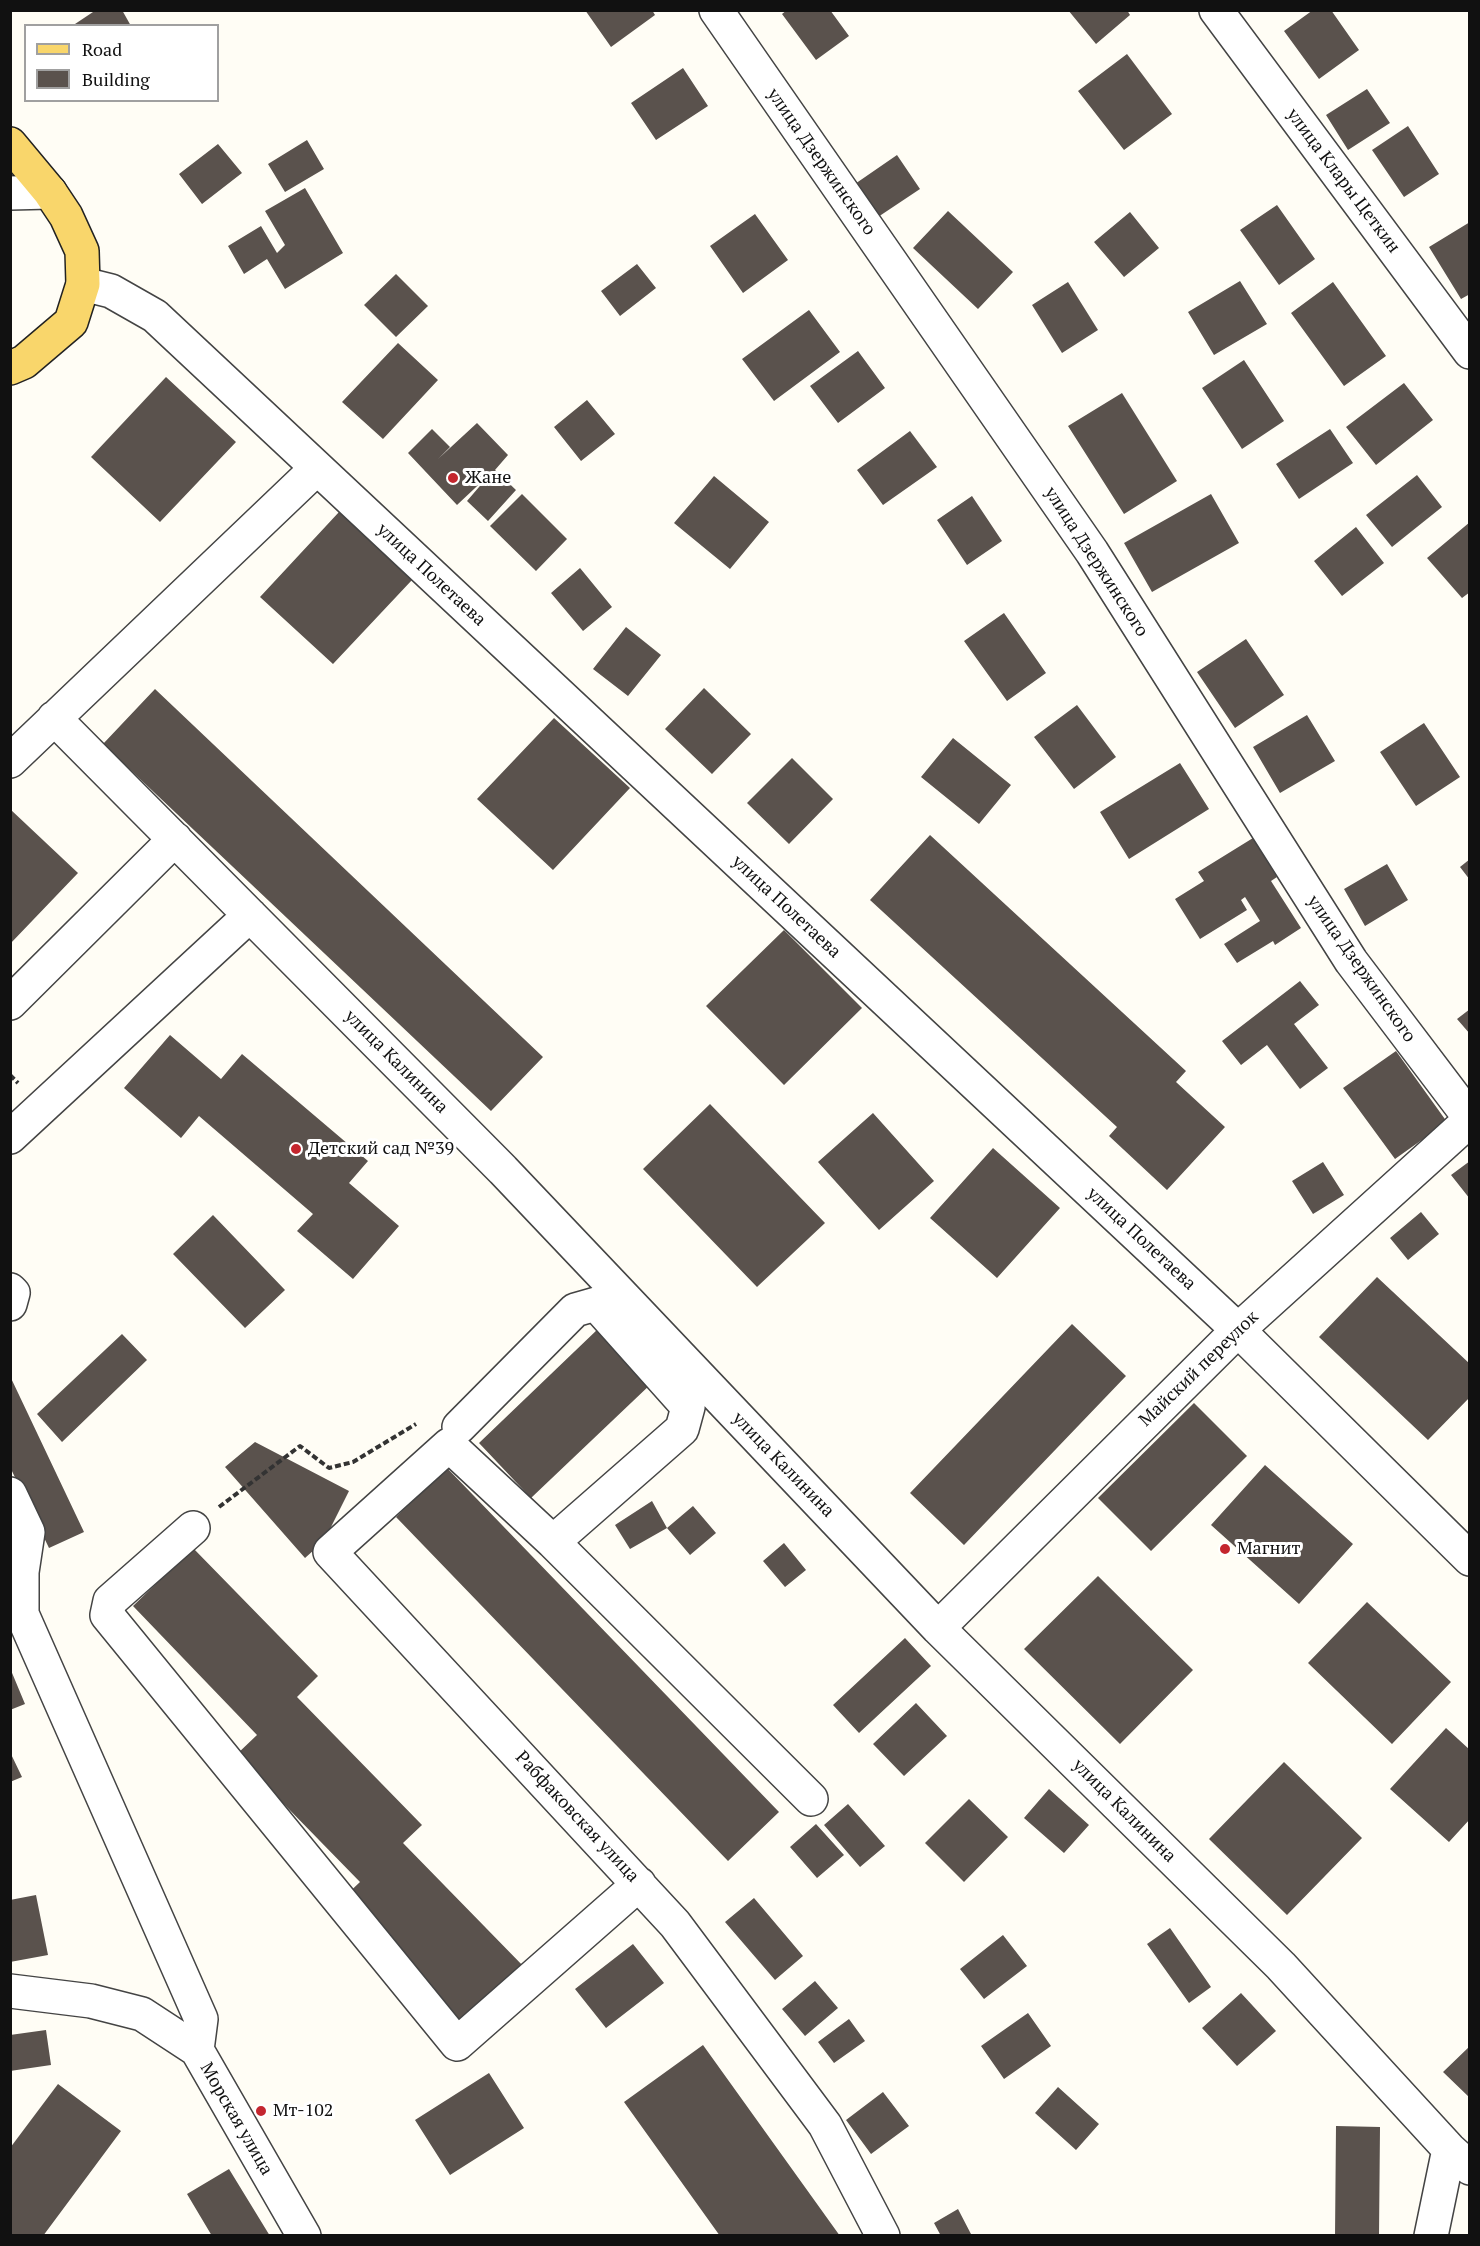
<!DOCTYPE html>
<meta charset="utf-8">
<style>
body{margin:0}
#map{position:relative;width:1480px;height:2246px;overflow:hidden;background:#fffdf5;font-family:"PT Serif",serif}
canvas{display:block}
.frame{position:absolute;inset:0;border:12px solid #111;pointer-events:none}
.legend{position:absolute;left:24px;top:24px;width:195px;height:78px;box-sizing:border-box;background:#fff;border:2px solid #a0a0a0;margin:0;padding:8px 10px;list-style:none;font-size:18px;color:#111}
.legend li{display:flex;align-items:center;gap:12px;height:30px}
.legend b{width:30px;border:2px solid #a0a0a0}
</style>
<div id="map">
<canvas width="1480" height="2246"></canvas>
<div class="frame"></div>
<ul class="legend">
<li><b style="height:8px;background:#f9d66b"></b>Road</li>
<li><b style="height:16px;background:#5a524d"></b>Building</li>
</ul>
</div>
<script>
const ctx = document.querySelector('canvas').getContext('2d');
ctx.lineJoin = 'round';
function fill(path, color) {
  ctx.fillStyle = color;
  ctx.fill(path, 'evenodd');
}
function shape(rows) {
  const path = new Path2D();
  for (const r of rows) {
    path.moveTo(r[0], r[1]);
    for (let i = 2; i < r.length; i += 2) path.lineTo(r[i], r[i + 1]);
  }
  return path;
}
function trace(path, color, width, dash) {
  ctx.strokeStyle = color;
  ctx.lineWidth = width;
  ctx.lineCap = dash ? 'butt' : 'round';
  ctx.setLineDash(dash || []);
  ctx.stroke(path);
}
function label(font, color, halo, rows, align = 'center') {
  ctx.font = font + ' "PT Serif",serif';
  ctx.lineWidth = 6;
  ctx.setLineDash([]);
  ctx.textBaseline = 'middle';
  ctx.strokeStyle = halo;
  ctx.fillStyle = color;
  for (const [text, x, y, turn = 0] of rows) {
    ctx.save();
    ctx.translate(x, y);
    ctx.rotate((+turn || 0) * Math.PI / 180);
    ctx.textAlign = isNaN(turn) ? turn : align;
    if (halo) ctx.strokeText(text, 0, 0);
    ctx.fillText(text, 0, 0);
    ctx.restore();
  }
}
fill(shape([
 [96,10,122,10,131,26,72,26],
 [585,10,652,10,655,15,611,47],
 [787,10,830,10,849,36,816,60,782,14],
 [1068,10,1127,10,1130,15,1096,44],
 [1313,10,1331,10,1359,50,1319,79,1284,31],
 [1127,54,1172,114,1124,150,1078,91],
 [683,68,708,106,656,140,631,103],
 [1367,89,1390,123,1348,150,1326,115],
 [1408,126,1439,174,1404,197,1372,150],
 [307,140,324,169,285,192,268,164],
 [218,144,242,173,202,204,179,174],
 [897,155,920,189,875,219,852,186],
 [305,188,343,253,285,289,267,259,244,274,228,246,261,226,277,253,285,245,265,211],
 [1277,205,1315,259,1279,285,1240,230],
 [948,211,1013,272,978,309,913,248],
 [1130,212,1159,248,1124,277,1094,242],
 [755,214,788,260,743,293,710,246],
 [1470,222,1470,294,1461,299,1429,247],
 [637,264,656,288,620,316,601,291],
 [396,274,428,306,396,337,364,305],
 [1240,281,1267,324,1214,355,1188,312],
 [1068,282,1098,330,1062,353,1032,305],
 [1333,282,1386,356,1344,386,1291,313],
 [809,310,840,352,774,401,742,359],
 [398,343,438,380,383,439,342,402],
 [858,351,885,388,838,423,810,386],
 [1244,360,1284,421,1242,449,1202,388],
 [166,377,236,442,160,522,91,457],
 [1404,383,1433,420,1376,465,1346,427],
 [1122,393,1177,481,1124,514,1068,426],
 [587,400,615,434,581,461,554,427],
 [477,423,508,455,495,470,516,490,488,521,467,501,491,473,457,505,408,453,432,429,450,447,438,459],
 [1330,429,1353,463,1299,499,1276,464],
 [910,431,937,467,883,505,857,470],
 [1417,475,1442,507,1392,547,1366,515],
 [714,476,769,522,730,569,674,523],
 [522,494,567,539,536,571,490,526],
 [1211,494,1239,543,1152,592,1124,543],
 [972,496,1002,541,967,565,937,520],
 [339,512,412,580,333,664,260,597],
 [1470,522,1470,592,1462,598,1427,558],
 [1356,527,1384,563,1342,596,1314,561],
 [580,568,612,607,583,631,551,593],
 [1004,613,1046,673,1007,701,964,641],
 [626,627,661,655,628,696,593,669],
 [1246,639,1284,695,1235,728,1197,672],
 [704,688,751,734,712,774,665,729],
 [155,689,543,1057,491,1111,103,744],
 [1077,705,1116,757,1074,789,1034,737],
 [1307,715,1335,761,1280,793,1253,747],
 [554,718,630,788,553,870,477,799],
 [1424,723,1460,777,1416,806,1380,752],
 [953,738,1011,785,979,824,921,777],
 [792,758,833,799,789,844,747,803],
 [1180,763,1209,809,1129,859,1100,812],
 [10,809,78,873,10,944],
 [930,835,1186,1071,1176,1082,1225,1127,1167,1190,1109,1136,1117,1127,870,900],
 [1253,838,1277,877,1271,881,1301,928,1275,945,1273,941,1237,963,1224,944,1260,921,1245,897,1241,900,1247,910,1200,939,1175,899,1204,881,1198,872],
 [1470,859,1470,880,1460,867],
 [1387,864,1408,900,1365,926,1344,889],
 [784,930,862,1008,784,1085,706,1006],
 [1300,981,1319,1005,1294,1024,1328,1068,1300,1089,1267,1045,1241,1065,1222,1041],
 [1470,1009,1470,1034,1457,1019],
 [170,1035,221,1079,242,1054,368,1161,349,1183,399,1226,353,1279,297,1231,313,1214,199,1116,181,1138,124,1088],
 [1396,1051,1447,1122,1395,1159,1343,1088],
 [710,1104,825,1223,757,1287,643,1169],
 [873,1113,934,1181,879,1230,818,1162],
 [993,1148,1060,1208,997,1278,930,1218],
 [1470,1161,1470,1199,1451,1175],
 [1323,1162,1344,1195,1313,1214,1292,1181],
 [1421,1212,1439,1234,1408,1260,1390,1238],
 [213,1215,285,1290,245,1328,173,1254],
 [1377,1277,1470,1364,1470,1397,1428,1440,1319,1337],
 [1072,1324,1126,1376,964,1545,910,1493],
 [599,1328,652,1383,531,1498,479,1443],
 [122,1334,147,1360,62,1442,37,1414],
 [10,1376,84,1532,49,1548,10,1467],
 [1194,1403,1247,1456,1151,1551,1098,1498],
 [255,1442,349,1491,324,1541,305,1558,225,1467],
 [1265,1465,1353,1544,1299,1604,1211,1525],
 [447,1468,779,1812,728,1861,396,1517],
 [652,1501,667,1528,630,1549,615,1525],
 [693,1506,716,1533,690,1555,667,1528],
 [784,1543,806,1570,785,1587,763,1561],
 [193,1548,318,1676,297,1697,422,1825,403,1843,527,1970,467,2029,341,1900,360,1882,236,1755,257,1735,133,1606],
 [1098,1576,1193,1670,1120,1744,1024,1649],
 [1367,1602,1451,1682,1392,1744,1308,1663],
 [905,1638,931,1666,859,1733,833,1705],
 [10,1668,25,1704,10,1710],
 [916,1703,947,1736,904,1776,873,1744],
 [1446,1728,1470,1750,1470,1819,1449,1842,1390,1789],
 [10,1752,22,1777,10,1782],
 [1284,1762,1362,1838,1287,1915,1209,1839],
 [1049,1789,1089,1825,1064,1853,1024,1818],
 [969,1799,1008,1837,964,1882,925,1843],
 [848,1804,885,1846,860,1867,824,1825],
 [816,1824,844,1855,817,1878,790,1847],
 [36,1895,48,1955,10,1962,10,1900],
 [754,1898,803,1956,775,1980,725,1922],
 [1170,1928,1211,1987,1189,2003,1147,1944],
 [1003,1935,1027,1966,984,1999,960,1969],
 [633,1944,664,1983,606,2028,575,1989],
 [815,1981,838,2008,805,2036,782,2009],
 [1241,1993,1276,2031,1237,2066,1202,2028],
 [1028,2013,1051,2046,1004,2079,981,2046],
 [849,2019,865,2041,834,2063,818,2042],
 [46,2030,51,2065,10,2071,10,2035],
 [703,2045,840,2236,720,2236,624,2102],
 [1470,2046,1470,2098,1443,2072],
 [489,2073,524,2128,450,2175,415,2120],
 [58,2084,121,2131,43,2236,14,2236,10,2233,10,2148],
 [1058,2087,1099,2124,1076,2150,1035,2113],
 [883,2092,909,2126,871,2154,846,2120],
 [1336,2126,1380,2127,1379,2236,1335,2236],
 [229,2169,270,2236,212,2236,187,2194],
 [958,2209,972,2236,941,2236,934,2223]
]), '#5a524d');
const minor = shape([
 [716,10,1092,552,1351,961,1470,1118],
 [1216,10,1470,352],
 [10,193,50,192],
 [83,284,111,291,155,316,1238,1330,1470,1559],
 [54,718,503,1170,938,1628,1281,1966,1449,2149,1470,2168],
 [10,761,317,468],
 [10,1003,175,839],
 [10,1137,250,915],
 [10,1290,13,1293,10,1304],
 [459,1427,575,1310,596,1304,688,1407,682,1429,553,1542],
 [10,1494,28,1532,22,1572,22,1614,201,2019,197,2050],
 [193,1528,110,1601,107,1615,457,2044,639,1884],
 [938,1628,1238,1330,1470,1120],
 [811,1799,553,1542,449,1445,330,1552,675,1924,825,2125,883,2236],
 [10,1991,91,2001,142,2014,197,2050,304,2236],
 [1431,2236,1449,2149]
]);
const major = shape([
 [10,144,50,192,66,216,82,251,83,284,71,322,24,362,10,368]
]);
trace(minor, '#444', 36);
trace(major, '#222', 36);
trace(shape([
 [10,1075,18,1083],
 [219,1507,300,1446,329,1468,353,1462,416,1424]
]), '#333', 4, [6, 3]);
trace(minor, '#fff', 33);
trace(major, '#f9d66b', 33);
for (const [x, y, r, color] of [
 [453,478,6,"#c4262e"],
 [296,1149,6,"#c4262e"],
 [1225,1549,6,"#c4262e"],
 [261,2111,6,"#c4262e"]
]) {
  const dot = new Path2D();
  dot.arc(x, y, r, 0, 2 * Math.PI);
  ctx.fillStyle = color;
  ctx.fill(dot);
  trace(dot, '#fff', 2);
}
label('18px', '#111', '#fff', [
 ["улица Дзержинского",821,162,55],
 ["улица Клары Цеткин",1343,181,53],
 ["улица Дзержинского",1096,562,57],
 ["улица Полетаева",431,575,43],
 ["улица Полетаева",786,907,43],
 ["улица Дзержинского",1361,969,55],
 ["улица Калинина",396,1062,45],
 ["улица Полетаева",1141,1239,43],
 ["Майский переулок",1199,1369,-44],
 ["улица Калинина",783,1465,46],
 ["улица Калинина",1124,1811,45],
 ["Рабфаковская улица",577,1817,47],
 ["Морская улица",236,2119,60]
]);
label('18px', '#111', '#fff', [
 ["Жане",465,478],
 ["Детский сад №39",308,1149],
 ["Магнит",1237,1549],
 ["Мт-102",273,2111]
], 'left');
</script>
